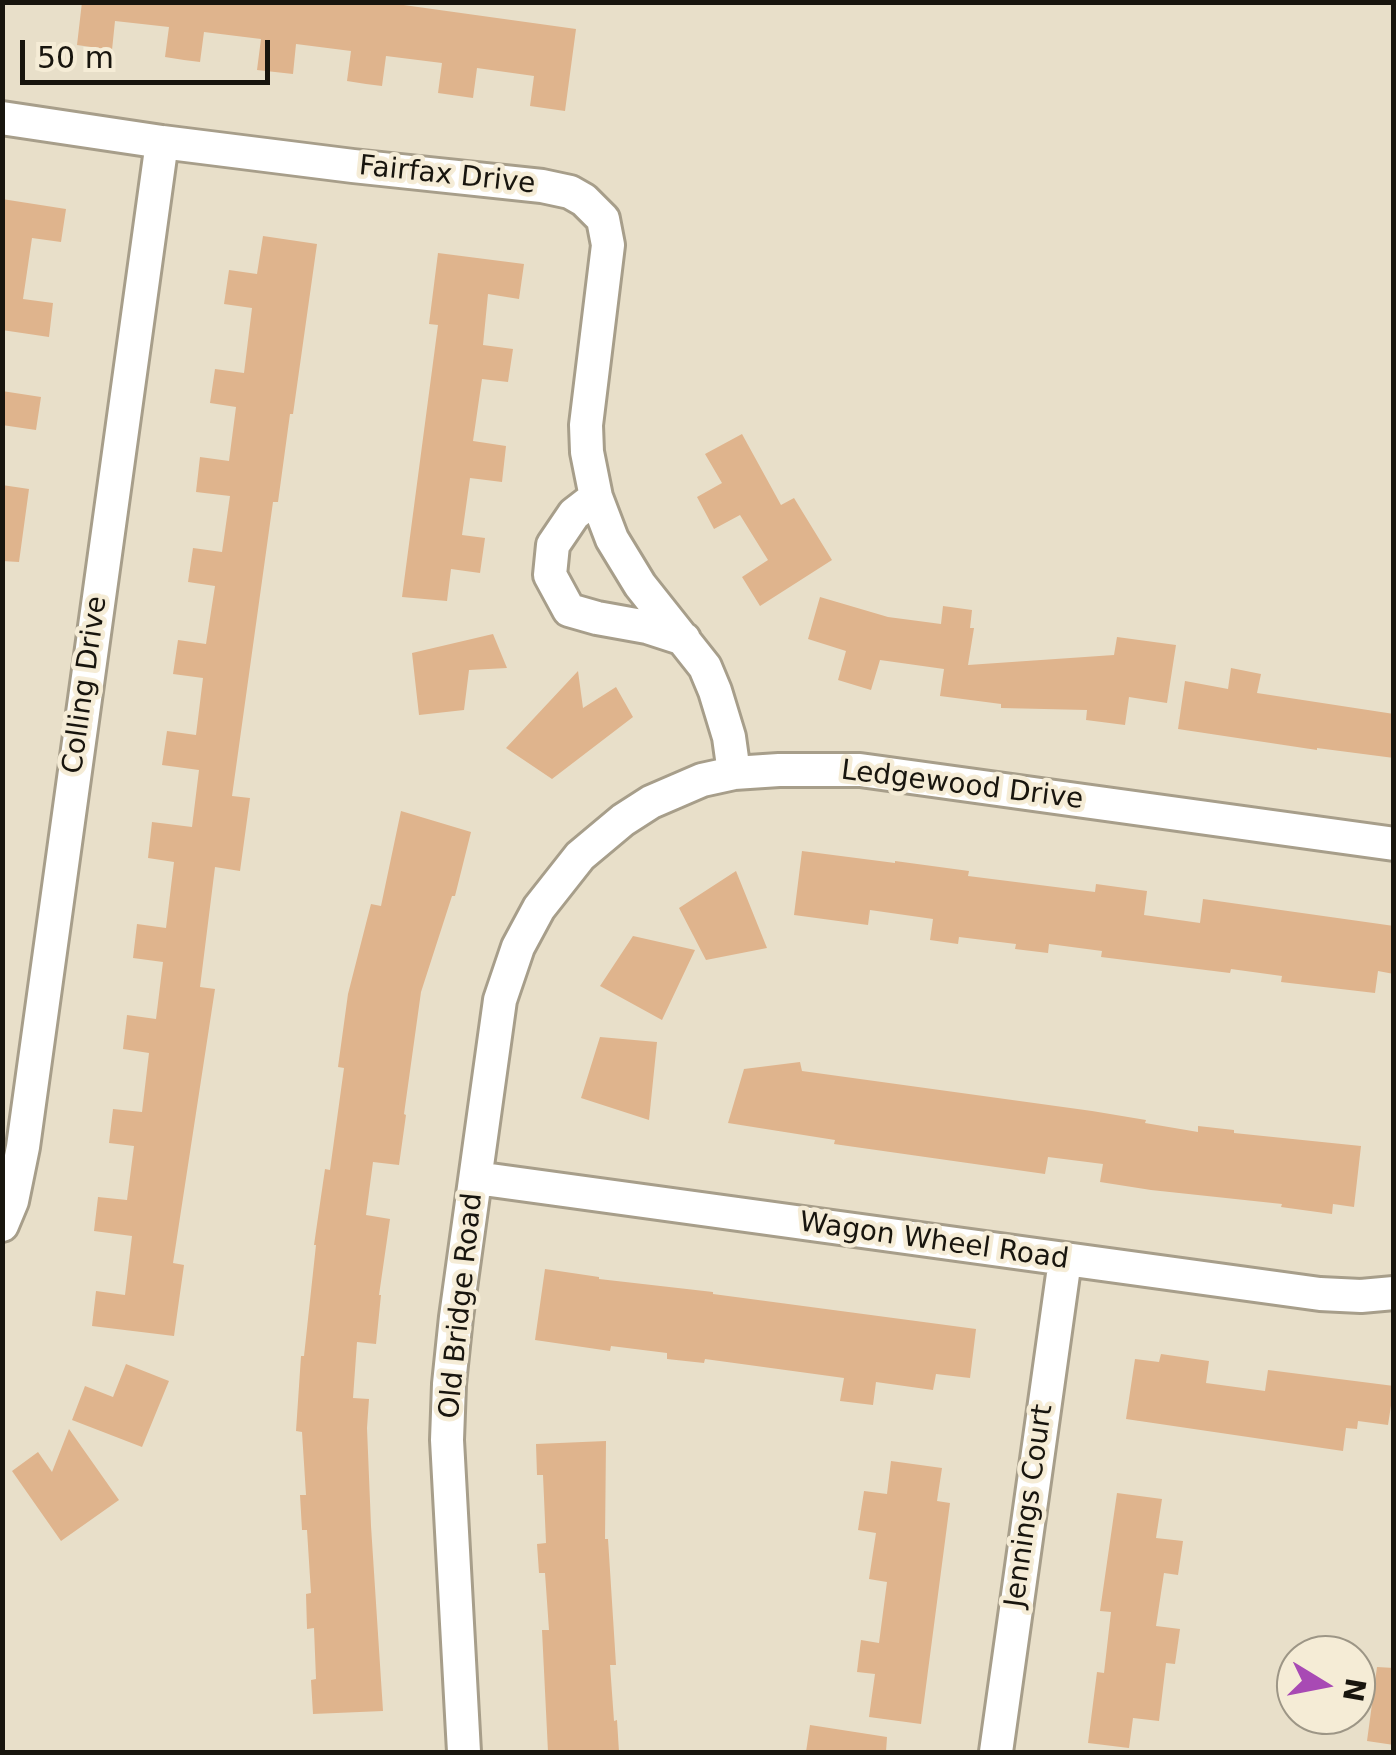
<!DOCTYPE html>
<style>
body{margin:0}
#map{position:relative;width:1396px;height:1755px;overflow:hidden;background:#e8dfc9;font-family:"DejaVu Sans",sans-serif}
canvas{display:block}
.frame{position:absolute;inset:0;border:5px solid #18150e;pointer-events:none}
.north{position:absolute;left:1276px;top:1635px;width:100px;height:100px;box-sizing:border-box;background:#f5ecd6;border:2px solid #9d9686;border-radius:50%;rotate:100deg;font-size:28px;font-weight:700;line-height:40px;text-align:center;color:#18150e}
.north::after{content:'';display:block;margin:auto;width:35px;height:45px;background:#a84ab4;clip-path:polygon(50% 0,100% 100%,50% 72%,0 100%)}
.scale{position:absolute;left:20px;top:40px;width:250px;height:45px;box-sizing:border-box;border:5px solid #18150e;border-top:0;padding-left:12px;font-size:30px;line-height:35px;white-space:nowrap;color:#18150e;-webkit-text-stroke:8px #f5ecd6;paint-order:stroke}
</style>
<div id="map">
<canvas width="1396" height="1755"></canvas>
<div class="frame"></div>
<div class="north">N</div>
<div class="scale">50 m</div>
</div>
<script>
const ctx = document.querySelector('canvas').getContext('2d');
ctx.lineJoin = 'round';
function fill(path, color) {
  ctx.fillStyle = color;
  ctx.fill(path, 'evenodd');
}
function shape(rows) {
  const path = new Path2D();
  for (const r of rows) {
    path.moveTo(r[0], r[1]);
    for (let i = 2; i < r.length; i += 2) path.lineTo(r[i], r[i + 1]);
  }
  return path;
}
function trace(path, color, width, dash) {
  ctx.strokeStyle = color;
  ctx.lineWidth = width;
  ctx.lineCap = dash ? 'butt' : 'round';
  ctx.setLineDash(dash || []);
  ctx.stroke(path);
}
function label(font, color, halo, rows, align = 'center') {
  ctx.font = font + ' "DejaVu Sans",sans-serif';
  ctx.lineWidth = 9;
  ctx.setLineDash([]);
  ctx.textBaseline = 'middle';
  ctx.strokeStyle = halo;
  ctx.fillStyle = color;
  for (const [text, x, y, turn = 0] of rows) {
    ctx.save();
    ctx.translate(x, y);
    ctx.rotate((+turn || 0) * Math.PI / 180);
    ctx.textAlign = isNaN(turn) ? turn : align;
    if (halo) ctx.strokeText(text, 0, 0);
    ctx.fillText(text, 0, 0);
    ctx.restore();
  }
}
fill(shape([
 [82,2,382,2,576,29,565,111,530,106,534,76,477,68,473,98,438,93,442,63,386,56,382,86,366,84,347,81,351,51,296,44,293,74,257,70,261,39,204,32,200,62,184,60,165,57,169,27,115,21,112,50,77,45],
 [2,199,66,209,61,242,32,238,23,299,53,303,49,337,2,330],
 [263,236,317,244,293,414,290,414,278,502,273,502,232,796,250,798,240,871,215,867,200,987,215,989,173,1263,184,1265,174,1336,92,1326,96,1291,125,1295,132,1236,94,1231,98,1197,127,1200,134,1146,109,1143,113,1109,142,1112,149,1053,123,1049,127,1015,156,1019,163,962,133,958,137,924,166,928,174,862,148,858,152,822,192,827,199,770,162,765,167,731,196,735,203,678,173,674,178,640,206,644,215,586,188,582,193,548,222,552,230,496,196,492,200,457,229,461,236,407,210,403,215,369,244,373,252,308,224,304,229,270,257,274],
 [438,253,524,264,519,299,488,294,483,345,513,349,508,382,482,379,473,441,506,446,502,482,470,478,462,535,485,538,480,573,451,569,447,601,402,597,438,325,429,324],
 [2,391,41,397,36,430,2,425],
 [742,434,781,505,794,498,832,560,760,606,742,577,768,560,740,515,714,529,697,497,722,483,705,454],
 [2,485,29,489,19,562,2,561],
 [820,597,888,617,941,624,943,606,972,610,970,628,974,628,968,665,1114,655,1117,637,1176,645,1167,703,1129,697,1125,725,1086,720,1087,710,1001,708,1001,704,940,696,944,669,880,660,871,690,838,680,846,651,808,639],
 [493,634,507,668,469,670,464,710,419,715,412,653],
 [1231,668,1261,674,1257,693,1394,714,1394,758,1317,748,1317,750,1178,729,1185,681,1228,689],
 [578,671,583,708,616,687,633,717,552,779,506,748],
 [401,811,471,832,455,896,452,896,421,992,404,1114,406,1115,399,1165,373,1162,366,1215,390,1219,379,1295,381,1295,376,1344,357,1342,353,1398,369,1399,367,1428,371,1526,383,1711,313,1714,311,1680,316,1679,314,1628,307,1629,306,1594,311,1593,307,1530,302,1530,300,1495,306,1495,302,1432,296,1431,301,1356,304,1356,316,1245,314,1245,325,1169,330,1170,344,1068,338,1067,348,994,371,904,381,906],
 [802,851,895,863,895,861,969,871,968,876,1095,892,1096,884,1147,891,1144,915,1200,923,1203,899,1394,926,1394,974,1378,971,1375,993,1281,982,1282,976,1231,969,1230,973,1101,957,1102,951,1049,944,1048,953,1015,949,1016,944,959,937,958,944,930,940,933,919,870,910,868,925,794,915],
 [736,871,767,948,706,960,679,908],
 [633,936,695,950,662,1020,600,986],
 [600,1037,657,1042,649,1120,581,1098],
 [800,1062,802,1071,1092,1111,1146,1120,1145,1123,1198,1132,1198,1126,1234,1130,1234,1133,1361,1146,1354,1207,1333,1204,1332,1214,1281,1207,1282,1204,1151,1190,1100,1182,1103,1164,1048,1157,1045,1174,834,1144,835,1140,728,1123,744,1069],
 [545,1269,599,1277,599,1279,713,1292,713,1294,976,1329,970,1378,936,1374,933,1390,876,1382,873,1405,840,1401,844,1378,705,1359,704,1363,667,1359,667,1353,611,1346,610,1351,535,1340],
 [1161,1354,1209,1361,1206,1383,1265,1391,1268,1370,1394,1386,1388,1425,1358,1421,1357,1429,1346,1428,1343,1451,1126,1419,1135,1359,1159,1362],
 [126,1364,169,1381,142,1447,72,1420,85,1386,113,1397],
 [69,1429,119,1500,61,1541,12,1471,38,1452,52,1472],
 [606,1441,605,1539,608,1539,616,1665,610,1665,614,1721,617,1720,619,1752,548,1752,542,1630,549,1630,545,1573,539,1573,537,1544,546,1543,543,1475,537,1475,536,1444],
 [891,1461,942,1468,937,1501,950,1503,921,1724,869,1717,875,1674,857,1672,861,1640,879,1643,887,1582,869,1579,876,1533,858,1530,864,1491,887,1494],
 [1117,1493,1162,1499,1156,1538,1183,1541,1178,1575,1164,1573,1156,1626,1180,1629,1175,1664,1166,1663,1159,1721,1133,1718,1129,1748,1088,1743,1097,1672,1104,1673,1111,1612,1100,1611],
 [1377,1667,1394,1668,1394,1745,1367,1741],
 [810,1725,887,1737,886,1752,806,1752]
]), '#dfb48d');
const minor = shape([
 [2,118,162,142,353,166,542,186,570,192,584,200,603,219,608,245,586,425,587,452,596,497,612,539,640,585,705,667,715,691,729,737,734,773],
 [596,497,574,514,553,545,550,575,569,610,597,618,647,627,684,639],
 [476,1178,1320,1294,1361,1296,1394,1293],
 [2,1225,12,1201,23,1147,162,142],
 [464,1752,447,1440,449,1384,456,1317,500,1000,518,947,539,908,580,856,623,820,651,802,702,780,734,773,779,770,860,770,1394,844],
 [996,1752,1065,1260]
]);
trace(minor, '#a79e8a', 38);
trace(minor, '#fff', 32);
label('28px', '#18150e', '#f5ecd6', [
 ["Fairfax Drive",447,176,6],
 ["Colling Drive",86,685,-82],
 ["Ledgewood Drive",962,786,7],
 ["Wagon Wheel Road",934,1242,8],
 ["Old Bridge Road",462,1306,-84],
 ["Jennings Court",1030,1506,-82]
]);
</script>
